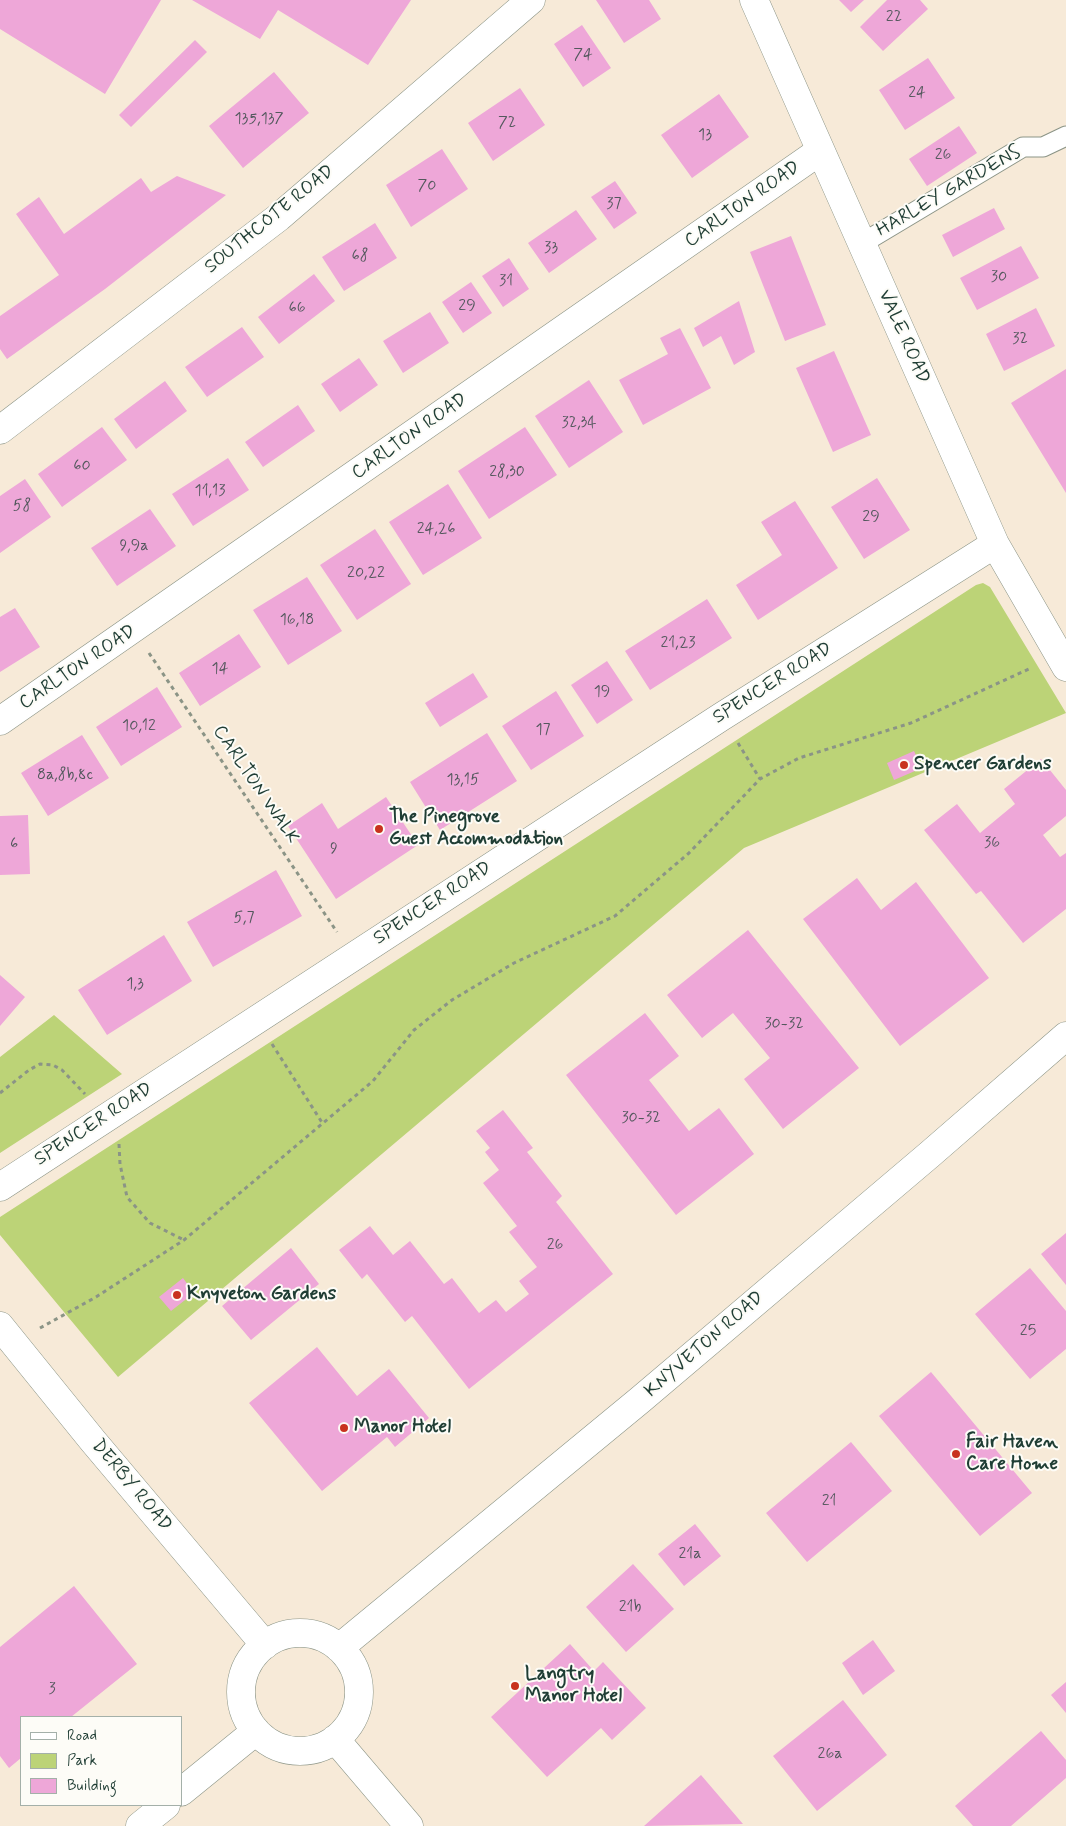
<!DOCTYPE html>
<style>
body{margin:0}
#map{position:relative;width:1066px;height:1826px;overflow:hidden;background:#f7ead8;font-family:Mynerve,sans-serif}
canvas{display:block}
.legend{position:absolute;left:20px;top:1716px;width:162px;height:90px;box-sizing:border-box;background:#fdfcf7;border:1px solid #a4b0a9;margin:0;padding:6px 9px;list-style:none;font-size:15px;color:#1f3d34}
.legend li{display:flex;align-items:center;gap:10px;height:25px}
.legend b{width:25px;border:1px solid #a4b0a9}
</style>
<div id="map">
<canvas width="1066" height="1826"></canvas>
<ul class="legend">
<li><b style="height:6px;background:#fff"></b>Road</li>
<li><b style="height:14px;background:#bcd377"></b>Park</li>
<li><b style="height:14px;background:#eea7d8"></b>Building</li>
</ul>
</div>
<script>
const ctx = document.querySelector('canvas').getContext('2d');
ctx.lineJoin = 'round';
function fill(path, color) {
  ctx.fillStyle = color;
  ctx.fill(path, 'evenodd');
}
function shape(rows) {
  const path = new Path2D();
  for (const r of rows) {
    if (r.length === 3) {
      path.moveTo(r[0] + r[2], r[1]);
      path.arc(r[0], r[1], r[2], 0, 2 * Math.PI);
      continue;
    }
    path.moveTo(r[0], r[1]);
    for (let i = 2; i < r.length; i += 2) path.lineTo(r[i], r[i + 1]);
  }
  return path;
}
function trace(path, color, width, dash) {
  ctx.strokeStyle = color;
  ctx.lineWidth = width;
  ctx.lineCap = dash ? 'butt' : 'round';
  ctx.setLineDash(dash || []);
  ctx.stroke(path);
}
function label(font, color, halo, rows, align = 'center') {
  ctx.font = font + ' Mynerve,sans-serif';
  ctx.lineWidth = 4;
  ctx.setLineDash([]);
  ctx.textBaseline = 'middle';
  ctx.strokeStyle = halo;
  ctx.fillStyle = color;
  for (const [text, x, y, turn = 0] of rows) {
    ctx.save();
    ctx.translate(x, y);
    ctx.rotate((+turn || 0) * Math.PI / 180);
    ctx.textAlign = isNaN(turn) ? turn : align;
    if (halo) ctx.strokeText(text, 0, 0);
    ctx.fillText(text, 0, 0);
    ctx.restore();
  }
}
fill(shape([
 [983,583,990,587,1066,713,744,848,118,1377,0,1235,0,1217,976,585],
 [54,1015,122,1074,0,1153,0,1057]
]), '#bcd377');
fill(shape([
 [0,0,161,0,105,94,0,29],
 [192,0,411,0,368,65,278,10,260,39],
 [596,0,649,0,661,19,624,43],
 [839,0,864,0,851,12],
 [887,0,920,0,928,9,883,51,860,27],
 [582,25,611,68,583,87,554,44],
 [195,40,207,52,131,127,119,115],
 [928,58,955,98,905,130,879,90],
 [274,72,309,113,243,168,209,126],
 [520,88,545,125,493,161,468,123],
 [719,94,749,137,692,178,661,135],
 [959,126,977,153,927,186,909,159],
 [442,149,468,189,411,227,386,185],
 [177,176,226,195,105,289,7,359,0,349,0,316,59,275,16,214,39,197,64,234,141,178,151,192],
 [615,181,637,213,614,229,591,197],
 [994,208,1005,229,953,257,942,235],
 [576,210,597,239,549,273,528,243],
 [375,223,397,258,344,291,322,257],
 [791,236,826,325,785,341,750,252],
 [1021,246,1039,278,977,310,960,278],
 [509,258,529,289,503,307,482,276],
 [314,274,335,301,279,344,258,317],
 [471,282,492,313,463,333,442,302],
 [739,301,755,352,734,365,721,336,703,347,694,328],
 [1036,308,1055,346,1004,371,986,334],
 [430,312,449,343,403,373,383,341],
 [242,327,264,357,207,397,185,367],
 [680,328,711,388,643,425,619,380,668,354,660,338],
 [834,351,871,435,833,452,796,368],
 [359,358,378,385,340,412,321,384],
 [1066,369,1066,493,1011,403],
 [589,380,623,432,569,468,535,416],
 [165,381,187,411,136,449,114,419],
 [298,405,315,431,263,467,245,442],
 [102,427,127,460,62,507,38,474],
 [525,427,557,475,489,519,458,471],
 [228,458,249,490,193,526,172,494],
 [877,478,910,530,864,559,831,507],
 [25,479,51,517,0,553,0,496],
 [448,484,482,538,423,575,389,522],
 [795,501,838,568,758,620,736,585,782,555,761,522],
 [150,509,176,546,117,586,91,548],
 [375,529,411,584,357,620,320,565],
 [307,577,342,631,288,665,253,610],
 [707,599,732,638,650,690,625,651],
 [15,608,40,647,0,672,0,617],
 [239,634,261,667,200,706,179,673],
 [607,661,633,700,597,724,571,685],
 [473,673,488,697,440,727,425,703],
 [157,687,182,727,121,766,96,727],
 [556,691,584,736,531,770,502,726],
 [487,733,517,781,440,830,410,782],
 [82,735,109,778,48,816,21,773],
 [914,751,922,768,894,780,887,763],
 [1041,759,1066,790,1066,816,1043,835,1060,857,1066,853,1066,909,1023,943,981,891,976,894,924,830,957,804,980,833,1015,804,1004,789],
 [386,797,418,845,336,899,288,826,322,803,338,829],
 [28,815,30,874,0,875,0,816],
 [276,870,302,916,213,967,187,922],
 [857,878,881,910,916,882,989,978,900,1046,803,919],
 [748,930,859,1068,783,1129,744,1079,770,1058,733,1013,702,1038,667,995],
 [164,935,192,981,107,1035,78,990],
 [0,975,25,997,0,1026],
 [645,1013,679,1056,649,1080,689,1131,719,1108,754,1154,676,1215,566,1075],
 [503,1110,533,1148,527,1152,562,1196,556,1202,613,1274,469,1389,412,1316,405,1322,367,1274,362,1279,339,1250,370,1226,393,1255,410,1241,444,1284,452,1278,479,1313,496,1300,506,1312,529,1294,519,1281,537,1267,509,1232,517,1226,483,1183,499,1170,485,1152,490,1148,476,1131],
 [1066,1233,1066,1285,1041,1254],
 [291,1248,319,1284,251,1340,222,1306],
 [1030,1268,1066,1311,1066,1349,1030,1379,975,1314],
 [183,1278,194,1293,171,1311,159,1297],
 [317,1347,357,1396,389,1369,429,1418,395,1447,387,1437,322,1491,249,1403],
 [931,1372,1032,1493,980,1536,879,1416],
 [851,1442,892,1491,807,1562,766,1513],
 [695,1524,721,1556,684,1586,658,1554],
 [633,1564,674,1609,626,1652,586,1607],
 [74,1586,137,1664,71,1717,21,1717,21,1758,9,1768,0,1756,0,1647],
 [873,1640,895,1671,863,1695,842,1663],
 [570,1644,594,1671,603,1662,646,1708,612,1740,601,1728,547,1777,491,1717],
 [1066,1682,1066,1713,1051,1695],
 [843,1700,887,1755,817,1811,773,1756],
 [1041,1731,1066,1760,1066,1778,1011,1826,973,1826,955,1806],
 [701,1775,743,1824,644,1826]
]), '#eea7d8');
const service = shape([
 [861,244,1023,147,1043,147,1066,136]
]);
const minor = shape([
 [754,0,995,544,1066,667],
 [0,430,279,217,531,0],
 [0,721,820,151],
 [0,1187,721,717,995,544],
 [0,1326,93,1441,265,1645],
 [300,1692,59],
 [339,1648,640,1400,929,1155,1066,1036],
 [335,1739,409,1826],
 [181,1792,256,1731],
 [140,1826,166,1805]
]);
trace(service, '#8b9486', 21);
trace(minor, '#8b9486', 29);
trace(shape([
 [149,653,337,932],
 [738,743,760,779],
 [272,1044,323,1124],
 [0,1093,29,1070,40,1064,53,1065,62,1070,85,1094],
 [119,1144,120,1164,127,1197,150,1223,184,1240],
 [40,1328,96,1297,184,1240,373,1081,414,1030,452,1000,514,963,615,916,689,853,760,779,799,758,911,723,1031,668]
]), '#8b9486', 3, [4, 4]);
trace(service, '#fff', 19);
trace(minor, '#fff', 28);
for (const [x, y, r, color] of [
 [904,765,5,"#c8321e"],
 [379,829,5,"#c8321e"],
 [177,1295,5,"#c8321e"],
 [344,1428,5,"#c8321e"],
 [956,1454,5,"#c8321e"],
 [515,1686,5,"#c8321e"]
]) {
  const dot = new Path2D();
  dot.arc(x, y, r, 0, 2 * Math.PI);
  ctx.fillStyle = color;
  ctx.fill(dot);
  trace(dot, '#fdfcf7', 2);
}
label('16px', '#53585d', null, [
 ["22",894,18],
 ["74",583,56],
 ["24",917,94],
 ["135,137",259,120],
 ["72",507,124],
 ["13",705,136],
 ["26",943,156],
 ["70",427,187],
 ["37",614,205],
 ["33",551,249],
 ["68",360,257],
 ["30",999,278],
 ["31",506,282],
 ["29",467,307],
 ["66",297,309],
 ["32",1020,340],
 ["32,34",579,424],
 ["60",82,467],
 ["28,30",507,473],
 ["11,13",210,492],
 ["58",22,507],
 ["29",871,518],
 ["24,26",436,530],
 ["9,9a",134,547],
 ["20,22",366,574],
 ["16,18",297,621],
 ["21,23",678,644],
 ["14",220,670],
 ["19",602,693],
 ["10,12",139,727],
 ["17",543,731],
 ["8a,8b,8c",65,776],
 ["13,15",463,781],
 ["36",992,844],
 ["6",14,845],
 ["9",334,850],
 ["5,7",244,919],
 ["1,3",135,985],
 ["30-32",784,1025],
 ["30-32",641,1119],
 ["26",555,1246],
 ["25",1028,1332],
 ["21",829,1502],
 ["21a",690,1555],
 ["21b",630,1608],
 ["3",52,1690],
 ["26a",830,1755]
]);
label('19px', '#1f3d34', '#fdfcf7', [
 ["HARLEY GARDENS",949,192,-30],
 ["CARLTON ROAD",743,205,-35],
 ["SOUTHCOTE ROAD",270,220,-39],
 ["VALE ROAD",903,337,66],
 ["CARLTON ROAD",410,437,-35],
 ["CARLTON ROAD",78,668,-34],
 ["SPENCER ROAD",773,684,-32],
 ["CARLTON WALK",255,785,56],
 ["SPENCER ROAD",433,904,-33],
 ["SPENCER ROAD",94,1125,-33],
 ["KNYVETON ROAD",705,1345,-41],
 ["DERBY ROAD",131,1486,50]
]);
label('bold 19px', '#1f3d34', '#fdfcf7', [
 ["Spencer Gardens",914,765],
 ["The Pinegrove",389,818],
 ["Guest Accommodation",389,840],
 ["Knyveton Gardens",187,1295],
 ["Manor Hotel",354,1428],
 ["Fair Haven",966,1443],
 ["Care Home",966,1465],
 ["Langtry",525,1675],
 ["Manor Hotel",525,1697]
], 'left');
</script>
